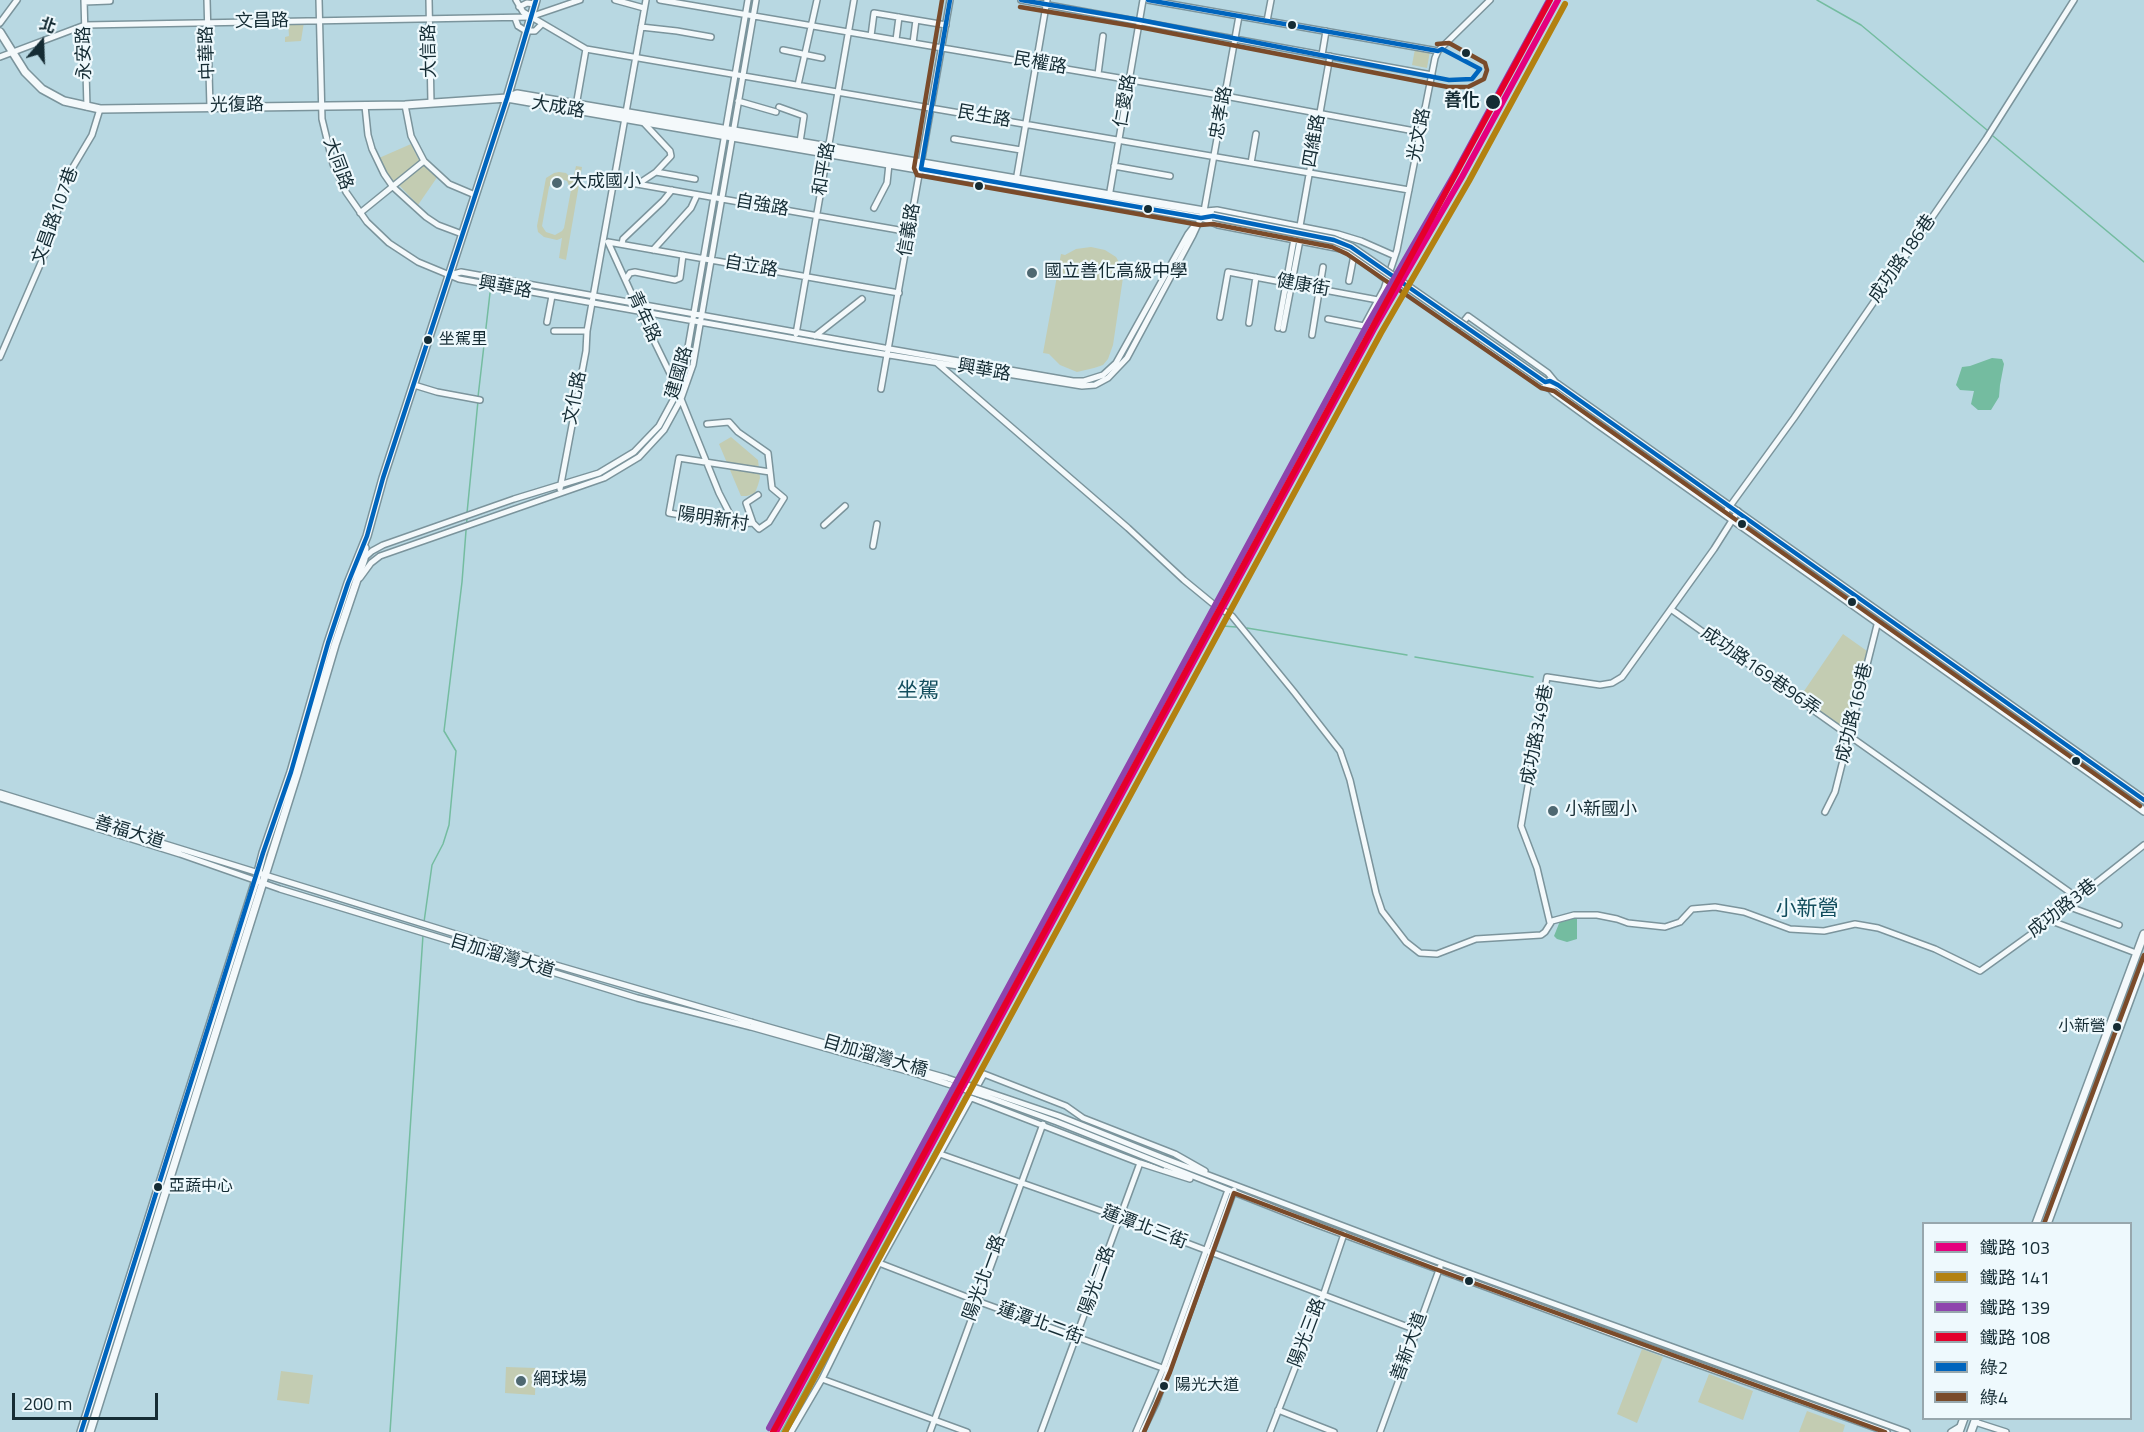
<!DOCTYPE html>
<meta charset="utf-8">
<style>
body{margin:0}
#map{position:relative;width:2144px;height:1432px;overflow:hidden;background:#b8d8e2;font-family:"Titillium Web","Noto Sans TC",sans-serif}
canvas{display:block}
.legend{position:absolute;left:1922px;top:1222px;width:210px;height:198px;box-sizing:border-box;background:#eef9fd;border:2px solid #97a7ad;margin:0;padding:8px 10px;list-style:none;font-size:18px;color:#152c34}
.legend li{display:flex;align-items:center;gap:12px;height:30px}
.legend b{width:30px;border:2px solid #97a7ad}
.north{position:absolute;left:12px;top:12px;width:60px;height:60px;-webkit-text-stroke:4px #eef9fd;paint-order:stroke;rotate:19deg;font-size:16px;font-weight:700;line-height:24px;text-align:center;color:#152c34}
.north::after{content:'';display:block;margin:auto;width:21px;height:27px;background:#152c34;clip-path:polygon(50% 0,100% 100%,50% 72%,0 100%)}
.scale{position:absolute;left:12px;top:1393px;width:146px;height:27px;box-sizing:border-box;border:3px solid #152c34;border-top:0;padding-left:8px;font-size:18px;line-height:21px;white-space:nowrap;color:#152c34;-webkit-text-stroke:4px #eef9fd;paint-order:stroke}
</style>
<div id="map">
<canvas width="2144" height="1432"></canvas>
<ul class="legend">
<li><b style="height:8px;background:#e5007d"></b>鐵路 103</li>
<li><b style="height:8px;background:#b38110"></b>鐵路 141</li>
<li><b style="height:8px;background:#8e44ad"></b>鐵路 139</li>
<li><b style="height:8px;background:#e4002b"></b>鐵路 108</li>
<li><b style="height:8px;background:#0065bd"></b>綠2</li>
<li><b style="height:8px;background:#7a4b2a"></b>綠4</li>
</ul>
<div class="north">北</div>
<div class="scale">200 m</div>
</div>
<script>
const ctx = document.querySelector('canvas').getContext('2d');
ctx.lineJoin = 'round';
function fill(path, color) {
  ctx.fillStyle = color;
  ctx.fill(path, 'evenodd');
}
function shape(rows) {
  const path = new Path2D();
  for (const r of rows) {
    path.moveTo(r[0], r[1]);
    for (let i = 2; i < r.length; i += 2) path.lineTo(r[i], r[i + 1]);
  }
  return path;
}
function trace(path, color, width, dash) {
  ctx.strokeStyle = color;
  ctx.lineWidth = width;
  ctx.lineCap = dash ? 'butt' : 'round';
  ctx.setLineDash(dash || []);
  ctx.stroke(path);
}
function label(font, color, halo, rows, align = 'center') {
  ctx.font = font + ' "Titillium Web","Noto Sans TC",sans-serif';
  ctx.lineWidth = 4.5;
  ctx.setLineDash([]);
  ctx.textBaseline = 'middle';
  ctx.strokeStyle = halo;
  ctx.fillStyle = color;
  for (const [text, x, y, turn = 0] of rows) {
    ctx.save();
    ctx.translate(x, y);
    ctx.rotate((+turn || 0) * Math.PI / 180);
    ctx.textAlign = isNaN(turn) ? turn : align;
    if (halo) ctx.strokeText(text, 0, 0);
    ctx.fillText(text, 0, 0);
    ctx.restore();
  }
}
fill(shape([
 [288,22,304,22,301,41,285,42,285,37,289,36],
 [1415,49,1430,51,1427,68,1412,65],
 [411,144,420,162,396,181,392,181,379,158],
 [425,164,438,176,418,205,399,185],
 [576,166,582,167,566,260,559,258,562,238,557,240,544,237,538,232,537,226,546,178,554,173,559,172,566,173,573,180],
 [558,178,567,181,571,190,564,228,562,231,555,235,546,232,542,226,549,187,553,180],
 [1091,247,1105,250,1116,257,1124,271,1113,345,1108,359,1103,365,1094,368,1077,372,1060,365,1049,354,1043,353,1061,254,1065,255,1076,249],
 [731,437,758,460,760,478,758,485,755,493,747,496,741,496,719,444],
 [1843,634,1867,651,1846,731,1800,697],
 [1642,1349,1663,1357,1637,1423,1617,1414],
 [506,1367,536,1368,535,1395,505,1393],
 [281,1371,313,1375,309,1404,277,1400],
 [1709,1374,1753,1391,1743,1420,1698,1402],
 [1807,1411,1845,1425,1843,1432,1799,1432]
]), '#c3ccb2');
fill(shape([
 [1992,358,2002,359,2004,364,2000,385,1999,397,1991,410,1978,410,1971,404,1974,391,1960,390,1956,385,1962,367,1970,366],
 [1577,918,1577,939,1567,942,1557,939,1554,936,1560,921]
]), '#74bca0');
trace(shape([
 [1817,0,1861,25,1987,130],
 [1993,136,2144,262],
 [478,397,490,293],
 [467,513,478,401],
 [1247,628,1407,655],
 [1415,657,1533,677],
 [424,922,432,865,443,844,449,825,456,751,444,731,462,582,467,518],
 [1047,947,1219,628,1223,626,1236,627],
 [971,1083,978,1075,1043,954],
 [390,1432,423,935],
 [781,1432,964,1097]
]), '#74bca0', 1.5);
const minor = shape([
 [84,0,87,107],
 [207,0,210,107],
 [319,0,322,119,333,164,346,192,367,222,389,243,418,262,459,279,481,283,846,348,1082,386,1095,385,1108,378,1127,358,1193,235,1204,211,1239,16],
 [429,0,431,103],
 [516,0,523,12,586,49,1409,190],
 [615,0,644,8],
 [660,0,1225,96,1420,132],
 [1021,0,1432,75],
 [1148,0,1438,51],
 [84,2,110,1],
 [519,7,527,3,535,4],
 [515,18,518,26,526,31,535,31,542,24],
 [1267,21,1271,0],
 [0,23,17,0],
 [641,27,677,31,711,37],
 [871,36,874,13,946,25],
 [896,40,899,17],
 [913,43,916,20],
 [783,50,822,58],
 [1322,55,1326,31],
 [0,57,85,25,530,17,580,0],
 [1098,74,1103,36],
 [798,85,817,0],
 [738,101,776,112],
 [405,105,411,136,424,161,449,184,475,195],
 [365,106,368,135,372,149,384,174,393,187,426,217,438,225,462,234],
 [576,106,586,49],
 [779,107,804,116,800,142],
 [643,122,670,151,671,156,656,172],
 [954,139,1021,150],
 [1251,163,1256,134],
 [1114,166,1170,176],
 [614,180,910,232],
 [1016,181,1047,0],
 [638,184,656,172,695,179],
 [1109,197,1143,0],
 [874,208,887,183,889,164],
 [1206,211,1217,210,1338,234,1361,241,1395,256],
 [360,213,424,161],
 [1202,218,1218,225,1341,249,1357,257,1388,281],
 [1300,226,1330,56],
 [608,242,639,310,678,390],
 [608,242,899,293],
 [622,244,623,239,663,201,672,190],
 [653,250,691,208,697,195],
 [450,275,461,272,884,348,1073,381,1084,381,1103,375,1116,363,1188,234,1195,225],
 [626,279,630,273,635,272,675,280,680,278,683,255],
 [1349,281,1354,255],
 [1220,317,1228,272,1378,300],
 [1328,319,1364,326,1384,289,1397,250,1435,58,1438,51,1490,0],
 [547,322,552,296],
 [1249,323,1256,277],
 [1460,326,1468,316,1548,373,1557,384],
 [1278,328,1294,239],
 [1283,329,1300,240],
 [554,331,587,331],
 [796,334,854,0],
 [1312,335,1323,267],
 [815,336,862,299],
 [1482,342,1548,388],
 [0,357,50,242,62,192,73,167,92,135,100,109],
 [937,363,1128,528,1184,580,1212,603,1232,616,1294,692,1340,751,1350,780,1376,893,1382,911,1406,942,1420,953,1437,954,1476,939,1541,935,1545,932,1552,921,1574,915,1597,915,1617,919,1628,923,1665,927,1680,922,1692,909,1715,907,1744,912,1790,929,1824,931,1855,924,1878,928,1935,949,1980,971,2034,932,2144,845],
 [414,385,437,392,480,400],
 [881,389,950,0],
 [681,399,719,493,735,524],
 [707,424,729,422,738,432,768,453,772,488,784,498,769,522,759,529,753,523,735,524,669,513,679,458,770,472],
 [560,489,586,351,587,331,646,0],
 [1725,513,1794,418,1986,139,2074,0],
 [753,523,746,503,758,495],
 [824,525,845,506],
 [873,546,877,524],
 [363,559,372,551,383,545,514,499,599,473,634,452,659,426,678,391,685,365,748,0],
 [360,578,371,563,380,556,604,478,639,457,664,430,681,399,693,365,756,0],
 [1672,610,2078,898],
 [0,793,559,966,751,1022],
 [0,798,180,854,280,889,637,998,751,1027],
 [1825,812,1835,792,1878,621],
 [2067,906,2119,925],
 [2049,920,2136,953],
 [1550,923,1537,868,1521,826,1547,677,1600,685,1612,683,1622,677,1714,549,1738,511],
 [969,1097,1140,1163,1190,1179],
 [940,1154,1121,1218,1416,1330],
 [1166,1159,1441,1263,1907,1432],
 [1165,1165,1307,1221,1632,1341,1887,1432],
 [879,1263,977,1301,1168,1370],
 [822,1379,967,1432],
 [1278,1410,1334,1432],
 [1975,1422,2006,1432],
 [791,1432,822,1379,879,1263,984,1074,1066,1106,1083,1118,1175,1154,1205,1171],
 [930,1432,1043,1124],
 [1041,1432,1140,1163],
 [1136,1432,1163,1369,1228,1190],
 [1142,1432,1156,1403,1234,1190],
 [1270,1432,1323,1296,1344,1234],
 [1380,1432,1440,1267],
 [1951,1432,1961,1426]
]);
const major = shape([
 [0,32,25,72,42,89,64,101,100,109,405,105,507,98,517,94,1204,211,1213,216],
 [507,98,1201,218,1213,216],
 [1545,382,1554,392,1598,424,2144,811],
 [1545,382,1550,381,1558,385,2144,800],
 [2036,1224,2144,934],
 [2047,1224,2144,961],
 [81,1432,256,880,263,853,291,772,328,643,348,583,367,536,383,478,507,98,536,0],
 [90,1432,297,774,335,645,364,559,365,548],
 [1959,1432,1964,1418],
 [1971,1432,1976,1418]
]);
trace(minor, '#7b949c', 8);
trace(major, '#7b949c', 10);
trace(minor, '#f4f9fb', 5);
trace(major, '#f4f9fb', 7);
const minorBridge = shape([
 [751,1022,947,1078,1059,1116,1166,1159],
 [751,1027,914,1073,988,1097,1057,1122,1165,1165]
]);
const majorBridge = shape([
 [1213,216,1334,240,1351,247,1545,382]
]);
trace(minorBridge, '#7b949c', 8, []);
trace(majorBridge, '#7b949c', 10, []);
trace(minorBridge, '#f4f9fb', 5);
trace(majorBridge, '#f4f9fb', 7);
trace(shape([
 [950,0,921,169,1201,218,1213,216,1334,240,1351,247,1545,382,1550,381,1558,385,2144,800],
 [1021,0,1140,20,1449,80,1472,79,1480,69,1442,49,1438,51,1148,0],
 [81,1432,263,853,291,772,328,643,348,583,367,536,383,478,507,98,536,0]
]), '#0065bd', 4.5);
trace(shape([
 [942,0,914,168,917,175,1200,225,1213,224,1332,247,1347,254,1541,388,1554,391,2140,806],
 [1020,7,1139,27,1448,87,1468,87,1484,79,1487,70,1485,63,1449,43,1437,44],
 [2044,1224,2144,955],
 [1144,1432,1170,1372,1234,1193,1438,1270,1885,1432]
]), '#7a4b2a', 4.5);
trace(shape([
 [776,1432,1374,329,1462,177,1558,0]
]), '#e5007d', 6);
trace(shape([
 [785,1432,1381,333,1469,181,1565,4]
]), '#b38110', 6);
trace(shape([
 [769,1428,1367,325,1455,173,1549,0]
]), '#8e44ad', 6);
trace(shape([
 [773,1432,1550,0]
]), '#e4002b', 6);
for (const [x, y, r, color] of [
 [1292,25,5,"#152c34"],
 [1466,53,5,"#152c34"],
 [1493,102,8,"#152c34"],
 [557,183,6,"#4e6871"],
 [979,186,5,"#152c34"],
 [1148,209,5,"#152c34"],
 [1032,273,6,"#4e6871"],
 [428,340,5,"#152c34"],
 [1742,524,5,"#152c34"],
 [1852,602,5,"#152c34"],
 [2076,761,5,"#152c34"],
 [1553,811,6,"#4e6871"],
 [2117,1027,5,"#152c34"],
 [158,1187,5,"#152c34"],
 [1469,1281,5,"#152c34"],
 [521,1381,6,"#4e6871"],
 [1164,1386,5,"#152c34"]
]) {
  const dot = new Path2D();
  dot.arc(x, y, r, 0, 2 * Math.PI);
  ctx.fillStyle = color;
  ctx.fill(dot);
  trace(dot, '#eef9fd', 2);
}
label('16px', '#152c34', '#eef9fd', [
 ["坐駕里",439,340],
 ["小新營",2106,1027,"right"],
 ["亞蔬中心",169,1187],
 ["陽光大道",1175,1386]
], 'left');
label('18px', '#152c34', '#eef9fd', [
 ["文昌路",262,22,-1],
 ["大信路",430,51,-91],
 ["永安路",85,53,-91],
 ["中華路",208,53,-92],
 ["民權路",1040,64,10],
 ["仁愛路",1126,101,-80],
 ["光復路",237,106,-1],
 ["大成路",558,108,10],
 ["忠孝路",1222,113,-80],
 ["民生路",984,117,10],
 ["光文路",1420,135,-79],
 ["四維路",1315,141,-80],
 ["大同路",337,164,70],
 ["和平路",825,169,-80],
 ["自強路",762,206,10],
 ["文昌路107巷",56,216,-70],
 ["信義路",910,230,-80],
 ["成功路186巷",1903,259,-55],
 ["自立路",751,267,10],
 ["健康街",1303,286,10],
 ["興華路",505,288,10],
 ["青年路",643,317,65],
 ["興華路",984,371,10],
 ["建國路",680,373,-74],
 ["文化路",576,398,-79],
 ["陽明新村",713,520,9],
 ["成功路169巷96弄",1760,672,35],
 ["成功路169巷",1855,713,-76],
 ["成功路349巷",1538,735,-79],
 ["善福大道",129,833,17],
 ["成功路3巷",2063,909,-38],
 ["目加溜灣大道",502,957,17],
 ["目加溜灣大橋",875,1057,16],
 ["蓮潭北三街",1144,1228,21],
 ["陽光北一路",985,1278,-70],
 ["陽光二路",1098,1281,-70],
 ["蓮潭北二街",1040,1324,20],
 ["陽光三路",1308,1333,-69],
 ["善新大道",1410,1347,-70]
]);
label('bold 18px', '#152c34', '#eef9fd', [
 ["善化",1480,102]
], 'right');
label('18px', '#152c34', '#eef9fd', [
 ["大成國小",569,183],
 ["國立善化高級中學",1044,273],
 ["小新國小",1565,811],
 ["網球場",533,1381]
], 'left');
label('21px', '#124d5d', '#eef9fd', [
 ["坐駕",918,692],
 ["小新營",1807,910]
]);
</script>
